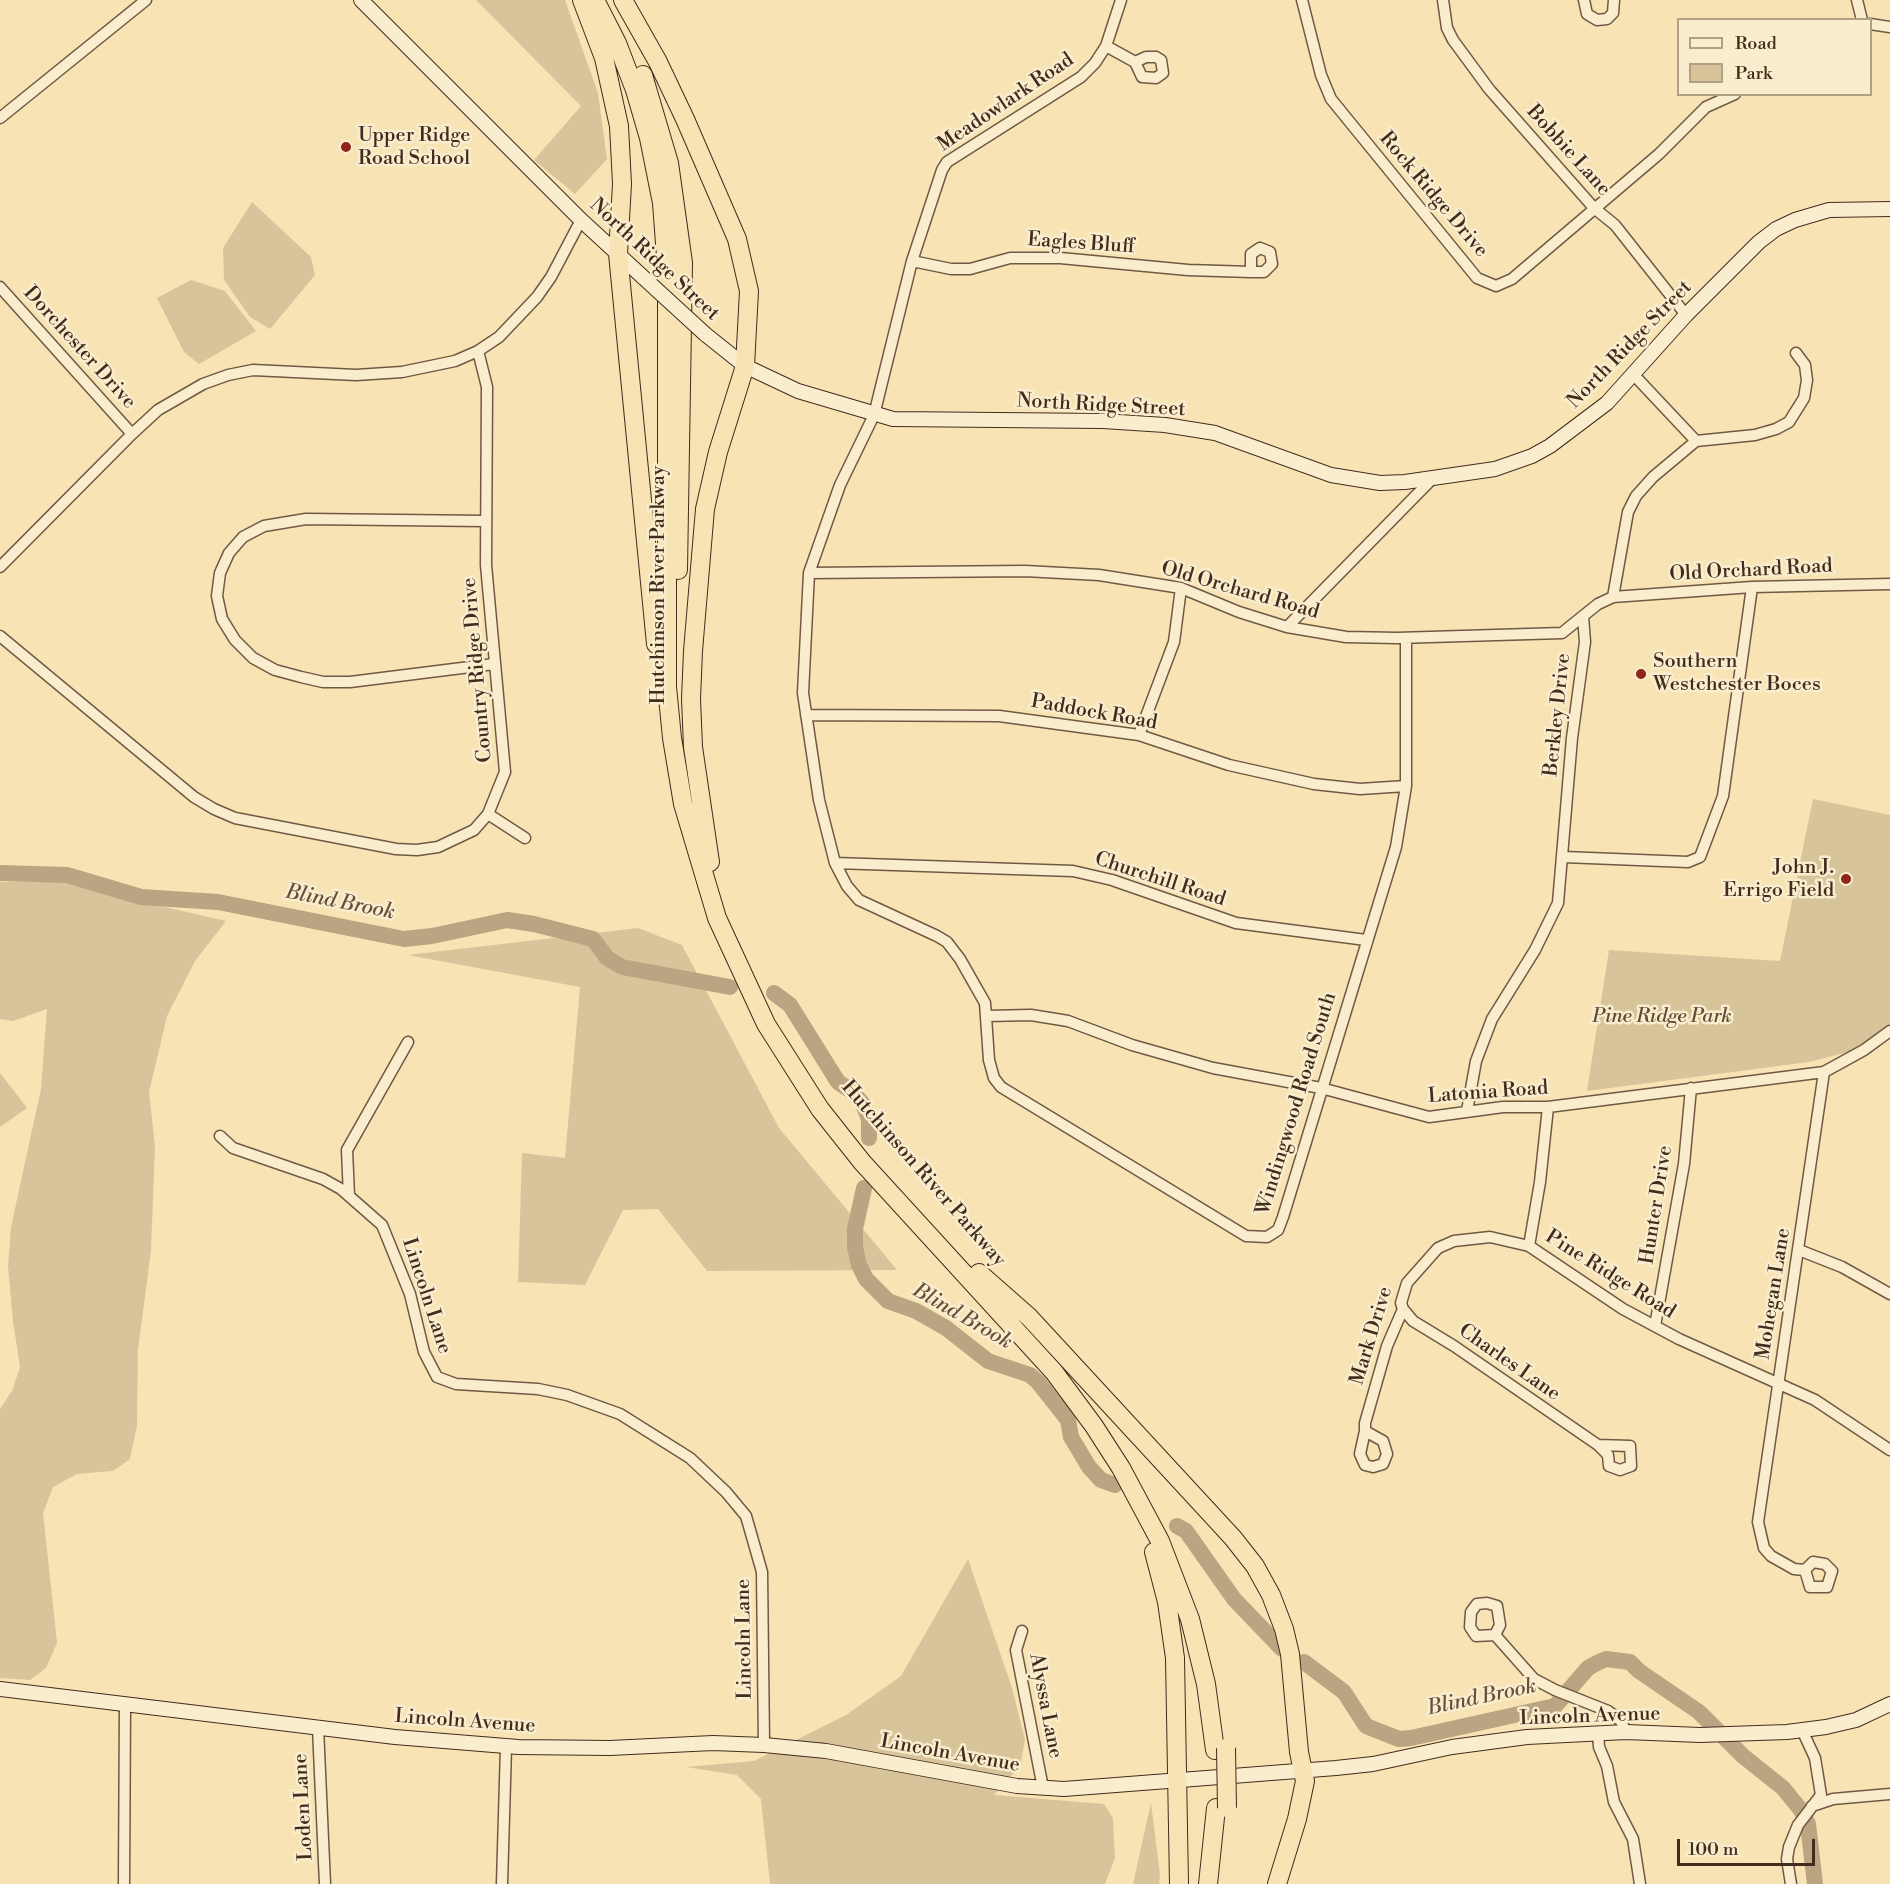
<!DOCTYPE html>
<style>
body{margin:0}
#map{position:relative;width:1890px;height:1884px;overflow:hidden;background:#f7e3b4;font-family:"Libre Bodoni",serif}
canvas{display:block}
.legend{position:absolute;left:1677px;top:18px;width:195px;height:78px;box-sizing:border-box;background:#faedce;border:2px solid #b19f88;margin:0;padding:8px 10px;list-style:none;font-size:18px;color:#432b1e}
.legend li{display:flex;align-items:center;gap:12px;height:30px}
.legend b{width:30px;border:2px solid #b19f88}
.scale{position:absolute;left:1677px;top:1839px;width:138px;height:27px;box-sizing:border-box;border:3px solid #432b1e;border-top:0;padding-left:8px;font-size:18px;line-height:21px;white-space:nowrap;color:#432b1e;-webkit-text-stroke:4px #faedce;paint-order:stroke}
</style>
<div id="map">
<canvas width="1890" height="1884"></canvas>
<ul class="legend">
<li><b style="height:8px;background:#faedce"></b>Road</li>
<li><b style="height:16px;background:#d8c49a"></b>Park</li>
</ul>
<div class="scale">100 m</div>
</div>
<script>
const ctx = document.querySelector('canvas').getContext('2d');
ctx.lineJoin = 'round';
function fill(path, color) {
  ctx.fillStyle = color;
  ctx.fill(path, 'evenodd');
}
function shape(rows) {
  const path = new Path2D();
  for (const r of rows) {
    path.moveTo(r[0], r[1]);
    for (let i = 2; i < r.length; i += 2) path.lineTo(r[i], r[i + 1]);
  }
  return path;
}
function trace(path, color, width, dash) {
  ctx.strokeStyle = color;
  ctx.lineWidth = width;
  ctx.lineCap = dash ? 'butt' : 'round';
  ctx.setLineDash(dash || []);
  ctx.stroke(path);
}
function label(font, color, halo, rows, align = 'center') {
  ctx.font = font + ' "Libre Bodoni",serif';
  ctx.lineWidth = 5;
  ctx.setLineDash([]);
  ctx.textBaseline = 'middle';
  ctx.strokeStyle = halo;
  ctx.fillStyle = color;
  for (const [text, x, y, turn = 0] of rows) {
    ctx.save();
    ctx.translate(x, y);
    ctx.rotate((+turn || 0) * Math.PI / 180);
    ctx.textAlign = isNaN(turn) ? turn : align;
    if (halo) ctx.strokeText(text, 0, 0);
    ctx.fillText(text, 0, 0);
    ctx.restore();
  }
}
fill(shape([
 [476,0,565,0,598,93,607,159,575,194,534,160,581,106],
 [252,202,311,257,315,275,270,329,250,317,224,280,223,248],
 [191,280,225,291,256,331,199,364,184,352,157,298],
 [1813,799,1890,815,1890,1024,1852,1051,1809,1062,1587,1091,1609,950,1780,961],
 [69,881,100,892,226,921,195,961,167,1016,149,1092,155,1146,151,1250,138,1350,137,1425,130,1459,113,1471,77,1474,53,1487,43,1513,57,1643,46,1668,30,1680,0,1678,0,1409,12,1391,20,1367,13,1321,8,1266,11,1227,41,1089,47,1009,13,1021,0,1019,0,882],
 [638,928,682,945,779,1128,897,1270,707,1271,658,1209,623,1210,585,1285,518,1282,522,1153,565,1158,580,987,408,955],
 [0,1073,27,1108,0,1127],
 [968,1559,1012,1688,1025,1740,1020,1766,994,1795,1104,1804,1113,1818,1115,1858,1105,1884,770,1884,761,1799,737,1775,686,1767,754,1761,846,1715,901,1676],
 [1151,1803,1160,1875,1159,1884,1133,1884]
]), '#d8c49a');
trace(shape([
 [0,873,67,875,141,897,218,902,404,939,432,936,507,920,534,924,593,939,607,958,622,967,730,987],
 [774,993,790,1005,838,1082,853,1092,863,1104,869,1119,869,1138],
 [864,1188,855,1229,855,1247,859,1265,866,1279,888,1301,916,1311,946,1328,988,1361,1030,1375,1038,1382,1068,1420,1071,1437,1089,1467,1101,1480,1115,1485],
 [1177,1526,1186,1531,1234,1599,1282,1649],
 [1304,1662,1344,1692,1366,1726,1399,1739,1411,1738,1555,1706,1588,1668,1597,1663,1606,1659,1630,1662,1639,1671,1699,1712,1743,1756,1783,1788,1801,1810,1808,1824,1815,1884]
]), '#baa481', 16);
const street = shape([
 [1121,0,1106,46,1095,63,1081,77,947,162,942,170,912,261,874,415,840,485,809,573,803,693,819,800,835,863,847,886,859,900,937,936,947,942,960,959,985,1003,989,1060,994,1078,1001,1087,1246,1236,1267,1237,1278,1230,1283,1217,1396,847,1406,786,1406,638],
 [1302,0,1321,75,1331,99,1477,278,1496,286,1512,279,1659,154,1706,107,1735,94],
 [1443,0,1447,28,1453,40,1489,89,1594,208,1615,225,1686,315],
 [1584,0,1587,14,1597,20,1607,19,1613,13,1614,0],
 [1857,0,1862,20],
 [1870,24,1890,27],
 [1106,46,1135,62],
 [1156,57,1161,60,1163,73,1156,78,1142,77,1135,62,1146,57,1156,57],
 [0,118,146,0],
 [1260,248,1270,252,1272,264,1264,272,1251,272,1251,254,1260,248],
 [912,261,951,269,970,269,1010,258,1060,258,1188,270,1251,272],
 [0,287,132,434],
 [1633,374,1696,441],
 [486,521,306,519,264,526,243,537,229,553,220,573,217,596,222,619,235,640,253,658,275,670,301,677,323,682,350,682,494,664],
 [0,567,132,434,158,410,203,384,228,375,253,370,356,375,402,372,455,361,478,351,499,337,537,297,551,277,581,220],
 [809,573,1025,571,1099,575,1181,588,1239,612,1287,627,1346,637,1397,638,1562,633,1583,616],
 [1613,597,1752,587,1890,584],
 [1287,627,1434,477],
 [0,636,194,797,214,809,235,818,396,849,417,850,438,847,474,830,488,814,505,772,486,565,487,387,478,351],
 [806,715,999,716,1139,735,1229,765,1314,784,1360,789,1406,786],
 [1139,735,1174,642,1181,588],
 [488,814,525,838],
 [1564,857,1688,862,1700,857,1723,796,1752,587],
 [835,863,1073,871,1112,880,1236,923,1366,940],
 [986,1016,1031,1015,1068,1021,1132,1045,1213,1068,1321,1088,1429,1117,1503,1107,1548,1107,1824,1072,1864,1050,1890,1031],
 [1467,1111,1476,1061,1492,1019,1535,950,1558,903,1572,738,1585,642,1583,616,1598,604,1613,597,1628,512,1636,496,1653,477,1696,441,1755,435,1776,429,1789,422,1804,398,1807,380,1805,365,1796,353],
 [220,1136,233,1148,323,1179,341,1189,382,1225,410,1294,424,1352,437,1377,456,1384,538,1389,567,1395,620,1414,690,1458,726,1492,746,1516,762,1572,764,1745],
 [349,1196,347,1150,408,1042],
 [1529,1246,1540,1182,1548,1107],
 [1799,1250,1842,1267,1890,1294],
 [1403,1309,1413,1321,1454,1346,1598,1445,1630,1446,1631,1466,1620,1470,1609,1466,1608,1455,1598,1445],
 [1655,1326,1684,1164,1691,1088],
 [1365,1431,1360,1454,1365,1465,1373,1467,1383,1464,1387,1454,1383,1441,1365,1431,1365,1423,1387,1346,1403,1309,1401,1303,1407,1283,1438,1248,1454,1241,1490,1237,1529,1246,1623,1309,1679,1339,1815,1400,1890,1450],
 [1805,1570,1810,1587,1827,1587,1832,1571,1825,1564,1813,1562,1805,1570,1794,1569,1771,1556,1764,1548,1758,1522,1824,1072],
 [1022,1631,1016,1650,1043,1788],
 [1495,1635,1500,1625,1497,1606,1487,1603,1477,1604,1471,1612,1470,1627,1476,1636,1495,1635,1534,1679,1555,1690,1608,1711,1621,1721,1626,1732],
 [318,1728,325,1884],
 [1598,1733,1599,1747,1607,1766,1614,1802,1633,1839,1640,1884],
 [1812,1806,1833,1799,1890,1794],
 [124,1884,125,1703],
 [502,1884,506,1747],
 [1791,1884,1787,1859,1789,1847,1798,1825,1821,1795,1815,1758,1802,1730]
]);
const secondary = shape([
 [361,0,581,220,645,279],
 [705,334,745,366,798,391,893,419,1103,421,1165,425,1215,433,1331,475,1380,483,1405,482,1495,469,1532,456,1550,446,1607,403,1686,315,1759,242,1776,229,1795,220,1829,210,1890,209],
 [0,1689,395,1737,518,1747,610,1748,713,1743,764,1745,826,1751,1017,1786,1064,1789,1336,1768,1373,1764,1452,1747,1527,1737,1626,1732,1700,1735,1787,1732,1826,1727,1856,1720,1890,1704]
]);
const highway = shape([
 [582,0,604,58,619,126,622,184,618,254,656,644],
 [595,0,617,43,635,90,649,138,662,203,667,270,667,687,672,738,683,804,717,918,766,1024,820,1109,862,1162,1054,1372,1094,1426,1121,1468,1160,1541,1190,1619,1206,1684,1215,1750],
 [623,0,658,62,685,119,737,239,749,291,745,366,718,452,705,509,693,651,691,699,693,747,710,862],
 [643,75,669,163,683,263,678,570],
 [979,1273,1029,1317,1233,1538,1255,1566,1271,1595,1284,1629,1290,1654,1299,1752,1305,1781,1297,1819,1277,1884],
 [1154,1552,1167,1602,1175,1658,1179,1884],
 [1208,1884,1216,1808]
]);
trace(street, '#705944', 13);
trace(secondary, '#432b1e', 16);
trace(highway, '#432b1e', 20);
trace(street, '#faedce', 10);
trace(secondary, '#faedce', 14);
trace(highway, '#f7e3b4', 18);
const secondaryBridge = shape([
 [645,279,705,334]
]);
const highwayBridge = shape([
 [1226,1748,1227,1808]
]);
trace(secondaryBridge, '#432b1e', 16, []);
trace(highwayBridge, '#432b1e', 20, []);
trace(secondaryBridge, '#faedce', 14);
trace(highwayBridge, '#f7e3b4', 18);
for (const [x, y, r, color] of [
 [346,147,6,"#8f2418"],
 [1641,674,6,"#8f2418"],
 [1846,879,6,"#8f2418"]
]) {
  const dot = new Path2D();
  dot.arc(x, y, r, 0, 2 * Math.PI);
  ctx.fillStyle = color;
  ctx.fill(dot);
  trace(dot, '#faedce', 2);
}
label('20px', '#432b1e', '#faedce', [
 ["Meadowlark Road",1006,103,-34],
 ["Bobbie Lane",1568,151,48],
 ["Rock Ridge Drive",1433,195,50],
 ["Eagles Bluff",1081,244,4],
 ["North Ridge Street",654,260,43],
 ["North Ridge Street",1630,345,-46],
 ["Dorchester Drive",79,348,48],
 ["North Ridge Street",1101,406,3],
 ["Old Orchard Road",1751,571,-3],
 ["Hutchinson River Parkway",659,585,-90],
 ["Old Orchard Road",1240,591,16],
 ["Country Ridge Drive",478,670,-95],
 ["Paddock Road",1094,713,10],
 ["Berkley Drive",1558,715,-84],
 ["Churchill Road",1160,880,18],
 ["Latonia Road",1488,1093,-4],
 ["Windingwood Road South",1297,1104,-73],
 ["Hutchinson River Parkway",923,1174,49],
 ["Hunter Drive",1657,1205,-81],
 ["Pine Ridge Road",1610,1275,32],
 ["Mohegan Lane",1774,1294,-81],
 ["Lincoln Lane",426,1296,72],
 ["Mark Drive",1372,1336,-73],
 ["Charles Lane",1509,1363,35],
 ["Lincoln Lane",745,1639,-91],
 ["Alyssa Lane",1045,1706,79],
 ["Lincoln Avenue",1590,1717,-2],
 ["Lincoln Avenue",465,1722,4],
 ["Lincoln Avenue",950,1754,10],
 ["Loden Lane",304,1807,-93]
]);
label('20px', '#432b1e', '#faedce', [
 ["Upper Ridge",358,136],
 ["Road School",358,159],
 ["Southern",1653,662],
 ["Westchester Boces",1653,685],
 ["John J.",1834,868,"right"],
 ["Errigo Field",1834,891,"right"]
], 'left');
label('italic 20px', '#614a37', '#faedce', [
 ["Pine Ridge Park",1662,1017]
]);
label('italic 21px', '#674f3c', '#faedce', [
 ["Blind Brook",340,903,11],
 ["Blind Brook",962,1317,30],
 ["Blind Brook",1482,1698,-12]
]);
</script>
